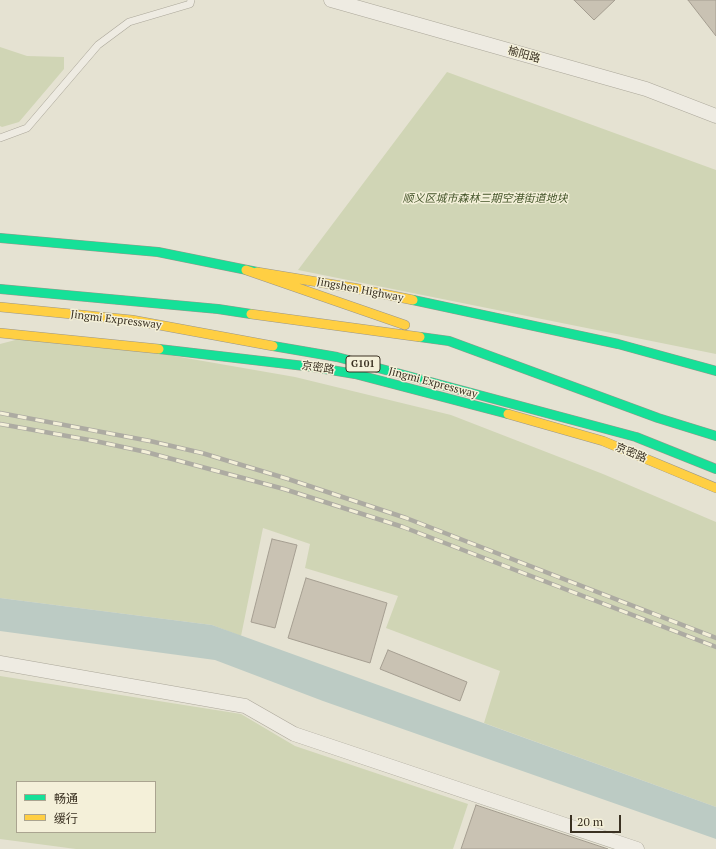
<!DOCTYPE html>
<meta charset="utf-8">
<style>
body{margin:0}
#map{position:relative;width:716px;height:849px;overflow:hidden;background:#e5e2d2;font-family:"PT Serif","Noto Sans SC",serif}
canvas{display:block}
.legend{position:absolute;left:16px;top:781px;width:140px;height:52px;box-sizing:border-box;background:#f4f0d9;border:1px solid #aaa490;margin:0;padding:5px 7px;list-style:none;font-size:12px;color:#3a3122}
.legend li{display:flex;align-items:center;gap:8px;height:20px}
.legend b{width:20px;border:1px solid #aaa490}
.scale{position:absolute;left:570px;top:815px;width:51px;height:18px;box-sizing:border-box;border:2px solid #3a3122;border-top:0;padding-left:5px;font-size:12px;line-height:14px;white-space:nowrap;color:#3a3122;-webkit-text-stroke:3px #f4f0d9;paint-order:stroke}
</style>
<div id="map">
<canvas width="716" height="849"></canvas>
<ul class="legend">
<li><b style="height:5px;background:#16e098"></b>畅通</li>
<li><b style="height:5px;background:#ffcf43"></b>缓行</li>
</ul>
<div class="scale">20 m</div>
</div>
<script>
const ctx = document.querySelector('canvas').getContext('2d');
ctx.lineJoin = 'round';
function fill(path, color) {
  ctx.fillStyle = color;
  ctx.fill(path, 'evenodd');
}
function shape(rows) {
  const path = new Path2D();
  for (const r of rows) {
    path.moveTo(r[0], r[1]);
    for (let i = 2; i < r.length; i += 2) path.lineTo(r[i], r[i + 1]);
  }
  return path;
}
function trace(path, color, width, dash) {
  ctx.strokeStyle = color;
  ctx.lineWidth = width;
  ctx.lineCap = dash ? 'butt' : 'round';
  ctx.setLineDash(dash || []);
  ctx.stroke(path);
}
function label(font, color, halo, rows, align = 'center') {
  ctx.font = font + ' "PT Serif","Noto Sans SC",serif';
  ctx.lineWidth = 3;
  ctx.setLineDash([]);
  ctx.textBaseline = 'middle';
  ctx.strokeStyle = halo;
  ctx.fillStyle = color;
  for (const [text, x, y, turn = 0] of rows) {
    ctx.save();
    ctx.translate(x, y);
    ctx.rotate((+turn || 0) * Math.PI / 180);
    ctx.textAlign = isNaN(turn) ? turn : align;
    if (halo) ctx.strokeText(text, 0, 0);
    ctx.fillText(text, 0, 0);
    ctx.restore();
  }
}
fill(shape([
 [0,47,27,56,64,57,64,69,19,122,2,127,0,126],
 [447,72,716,170,716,354,298,270],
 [42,333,295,377,451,415,603,474,716,522,716,807,484,723,500,671,386,628,398,596,305,568,310,544,263,528,241,636,212,625,0,598,0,344],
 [0,676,241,714,295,746,468,804,453,849,76,849,0,839],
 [17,782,155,782,155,832,17,832]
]), '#d0d5b5');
fill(shape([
 [0,598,212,625,716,807,716,839,323,701,215,660,0,631]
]), '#bccbc4');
const building = shape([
 [574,0,615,0,594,20,574,0],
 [688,0,716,0,716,36,688,0],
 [272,539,297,545,275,628,251,622,272,539],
 [306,578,387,603,370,663,288,638,306,578],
 [388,650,467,682,460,701,380,669,388,650],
 [476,805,608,849,461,849,476,805]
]);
fill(building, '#c9c2b3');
trace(building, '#a59e91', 1);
const lane = shape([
 [0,138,27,128,98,45,129,22,190,4,191,0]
]);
const street = shape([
 [331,0,646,89,716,116],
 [0,663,245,706,294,734,637,849]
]);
const fast = shape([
 [0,238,158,252,257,272],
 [0,289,218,309,251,314],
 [413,300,618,344,716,371],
 [420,337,449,341,658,418,716,436],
 [273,346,337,357,636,437,716,469],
 [159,349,313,367,355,374,508,414]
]);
const slow = shape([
 [246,270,405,325],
 [257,272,354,288,413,300],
 [0,307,132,320,273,346],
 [251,314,420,337],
 [0,333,159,349],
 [508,414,603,441,716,488]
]);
trace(lane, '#aba79a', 8);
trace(street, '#aba79a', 15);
trace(fast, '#9a968a', 10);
trace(slow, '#9a968a', 10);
trace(lane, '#eeebe2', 7);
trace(street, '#eeebe2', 14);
trace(fast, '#16e098', 9);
trace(slow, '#ffcf43', 9);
const rail = shape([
 [0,413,150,441,202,453,288,479,406,518,716,638],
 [0,424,95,441,146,452,284,489,403,527,716,647]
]);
trace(rail, '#adaba2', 4.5);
trace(rail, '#f4f0d9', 3, [9]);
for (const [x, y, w] of [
 [363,364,34]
]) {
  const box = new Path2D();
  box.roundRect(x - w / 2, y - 8, w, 16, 3);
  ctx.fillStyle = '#f4f0d9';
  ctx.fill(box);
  trace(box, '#3a3122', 1);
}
label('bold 10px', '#3a3122', null, [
 ["G101",363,364]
]);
label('11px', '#3a3122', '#f4f0d9', [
 ["榆阳路",524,55,16],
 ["Jingshen Highway",360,290,11],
 ["Jingmi Expressway",116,320,7],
 ["京密路",318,368,8],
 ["Jingmi Expressway",433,383,15],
 ["京密路",631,453,23]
]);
label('italic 11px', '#44552a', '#f4f0d9', [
 ["顺义区城市森林三期空港街道地块",485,199]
]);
</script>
